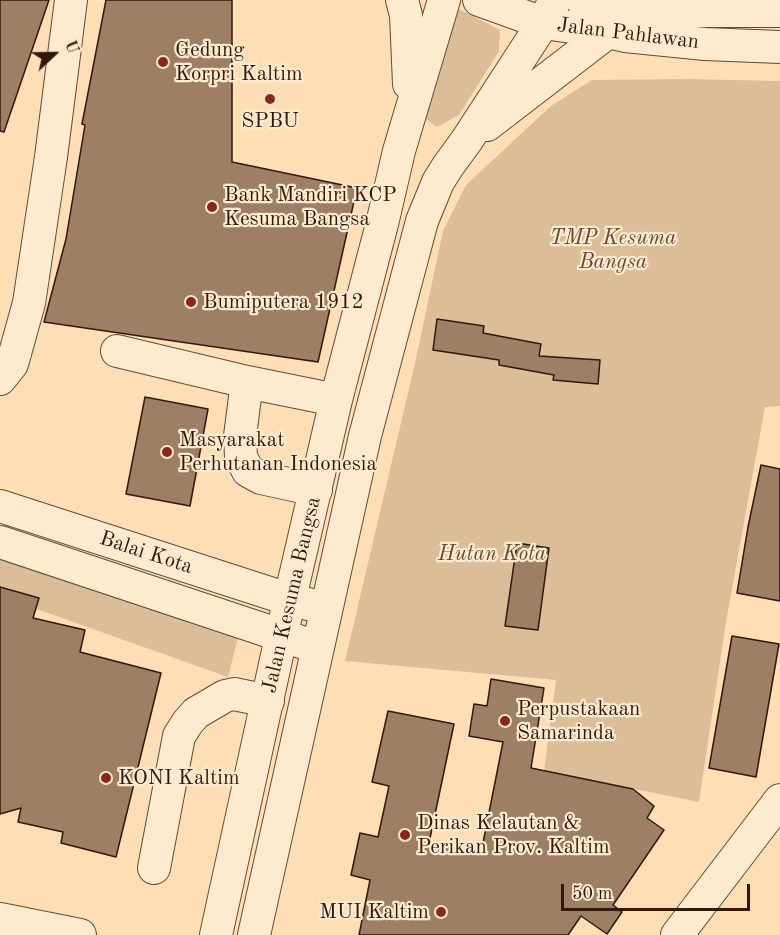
<!DOCTYPE html>
<style>
body{margin:0}
#map{position:relative;width:780px;height:935px;overflow:hidden;background:#fedfb5;font-family:"Old Standard TT",serif}
canvas{display:block}
.north{position:absolute;left:24px;top:24px;width:60px;height:60px;-webkit-text-stroke:4px #feeacf;paint-order:stroke;rotate:68deg;font-size:16px;font-weight:700;line-height:24px;text-align:center;color:#32170d}
.north::after{content:'';display:block;margin:auto;width:21px;height:27px;background:#32170d;clip-path:polygon(50% 0,100% 100%,50% 72%,0 100%)}
.scale{position:absolute;left:561px;top:884px;width:189px;height:27px;box-sizing:border-box;border:3px solid #32170d;border-top:0;padding-left:8px;font-size:18px;line-height:21px;white-space:nowrap;color:#32170d;-webkit-text-stroke:4px #feeacf;paint-order:stroke}
</style>
<div id="map">
<canvas width="780" height="935"></canvas>
<div class="north">U</div>
<div class="scale">50 m</div>
</div>
<script>
const ctx = document.querySelector('canvas').getContext('2d');
ctx.lineJoin = 'round';
function fill(path, color) {
  ctx.fillStyle = color;
  ctx.fill(path, 'evenodd');
}
function shape(rows) {
  const path = new Path2D();
  for (const r of rows) {
    path.moveTo(r[0], r[1]);
    for (let i = 2; i < r.length; i += 2) path.lineTo(r[i], r[i + 1]);
  }
  return path;
}
function trace(path, color, width, dash) {
  ctx.strokeStyle = color;
  ctx.lineWidth = width;
  ctx.lineCap = dash ? 'butt' : 'round';
  ctx.setLineDash(dash || []);
  ctx.stroke(path);
}
function label(font, color, halo, rows, align = 'center') {
  ctx.font = font + ' "Old Standard TT",serif';
  ctx.lineWidth = 4.5;
  ctx.setLineDash([]);
  ctx.textBaseline = 'middle';
  ctx.strokeStyle = halo;
  ctx.fillStyle = color;
  for (const [text, x, y, turn = 0] of rows) {
    ctx.save();
    ctx.translate(x, y);
    ctx.rotate((+turn || 0) * Math.PI / 180);
    ctx.textAlign = isNaN(turn) ? turn : align;
    if (halo) ctx.strokeText(text, 0, 0);
    ctx.fillText(text, 0, 0);
    ctx.restore();
  }
}
fill(shape([
 [455,7,500,30,499,51,459,115,437,127,421,115],
 [687,79,780,81,780,406,765,407,726,622,699,802,544,771,556,680,345,661,416,359,443,231,466,185,551,106,592,80],
 [0,555,239,634,228,677,0,596]
]), '#dbbd98');
const building = shape([
 [0,0,49,0,4,132,0,131,0,0],
 [106,0,232,0,232,162,357,188,318,362,44,322,66,239,85,125,82,124,106,0],
 [437,319,484,326,483,333,541,344,539,356,600,360,598,384,553,380,554,375,499,365,499,360,433,350,437,319],
 [145,397,208,409,190,506,126,494,145,397],
 [761,465,780,469,780,601,737,593,748,527,761,465],
 [517,543,549,548,538,630,505,626,517,543],
 [0,587,39,598,33,618,85,630,80,652,161,673,116,857,61,843,63,832,18,822,21,808,0,814,0,587],
 [732,636,779,644,756,777,709,768,732,636],
 [491,679,544,688,531,768,633,789,654,806,647,818,664,830,613,905,622,912,607,934,581,916,568,935,359,935,370,880,351,875,360,833,378,837,389,786,372,782,388,711,454,724,429,843,481,853,503,742,469,736,474,704,487,706,491,679]
]);
fill(building, '#9c7f64');
trace(building, '#32170d', 1.5);
const minor = shape([
 [402,0,406,15,409,84],
 [479,0,543,23,608,32,625,36,705,44,780,47],
 [582,0,627,7,697,11,780,11],
 [487,125,608,32],
 [117,351,247,382,336,400],
 [0,379,12,364,29,303,51,157,71,0],
 [247,382,240,436,241,457,248,471,261,478,316,490],
 [0,506,291,600,312,605],
 [0,542,301,642],
 [154,868,179,736,188,722,196,713,225,696,234,694,268,701],
 [0,919,80,935],
 [216,935,281,637,336,400,382,224,399,151,444,0],
 [254,935,365,436,422,221,438,182,448,166,467,140,543,23,555,0],
 [677,935,780,800]
]);
trace(minor, '#654937', 34);
trace(minor, '#feeacf', 32);
for (const [x, y, r, color] of [
 [163,62,6,"#8f2418"],
 [270,99,6,"#8f2418"],
 [212,207,6,"#8f2418"],
 [191,302,6,"#8f2418"],
 [167,452,6,"#8f2418"],
 [505,721,6,"#8f2418"],
 [106,778,6,"#8f2418"],
 [405,835,6,"#8f2418"],
 [441,912,6,"#8f2418"]
]) {
  const dot = new Path2D();
  dot.arc(x, y, r, 0, 2 * Math.PI);
  ctx.fillStyle = color;
  ctx.fill(dot);
  trace(dot, '#feeacf', 2);
}
label('21px', '#32170d', '#feeacf', [
 ["Jalan Pahlawan",628,34,7],
 ["Balai Kota",146,553,18],
 ["Jalan Kesuma Bangsa",292,595,-77]
]);
label('21px', '#32170d', '#feeacf', [
 ["Gedung",175,50],
 ["Korpri Kaltim",175,74],
 ["SPBU",270,121,"center"],
 ["Bank Mandiri KCP",224,195],
 ["Kesuma Bangsa",224,219],
 ["Bumiputera 1912",203,302],
 ["Masyarakat",179,440],
 ["Perhutanan Indonesia",179,464],
 ["Perpustakaan",517,709],
 ["Samarinda",517,733],
 ["KONI Kaltim",118,778],
 ["Dinas Kelautan &",417,823],
 ["Perikan Prov. Kaltim",417,847],
 ["MUI Kaltim",429,912,"right"]
], 'left');
label('italic 21px', '#654937', '#feeacf', [
 ["TMP Kesuma",613,238],
 ["Bangsa",613,262],
 ["Hutan Kota",492,554]
]);
</script>
